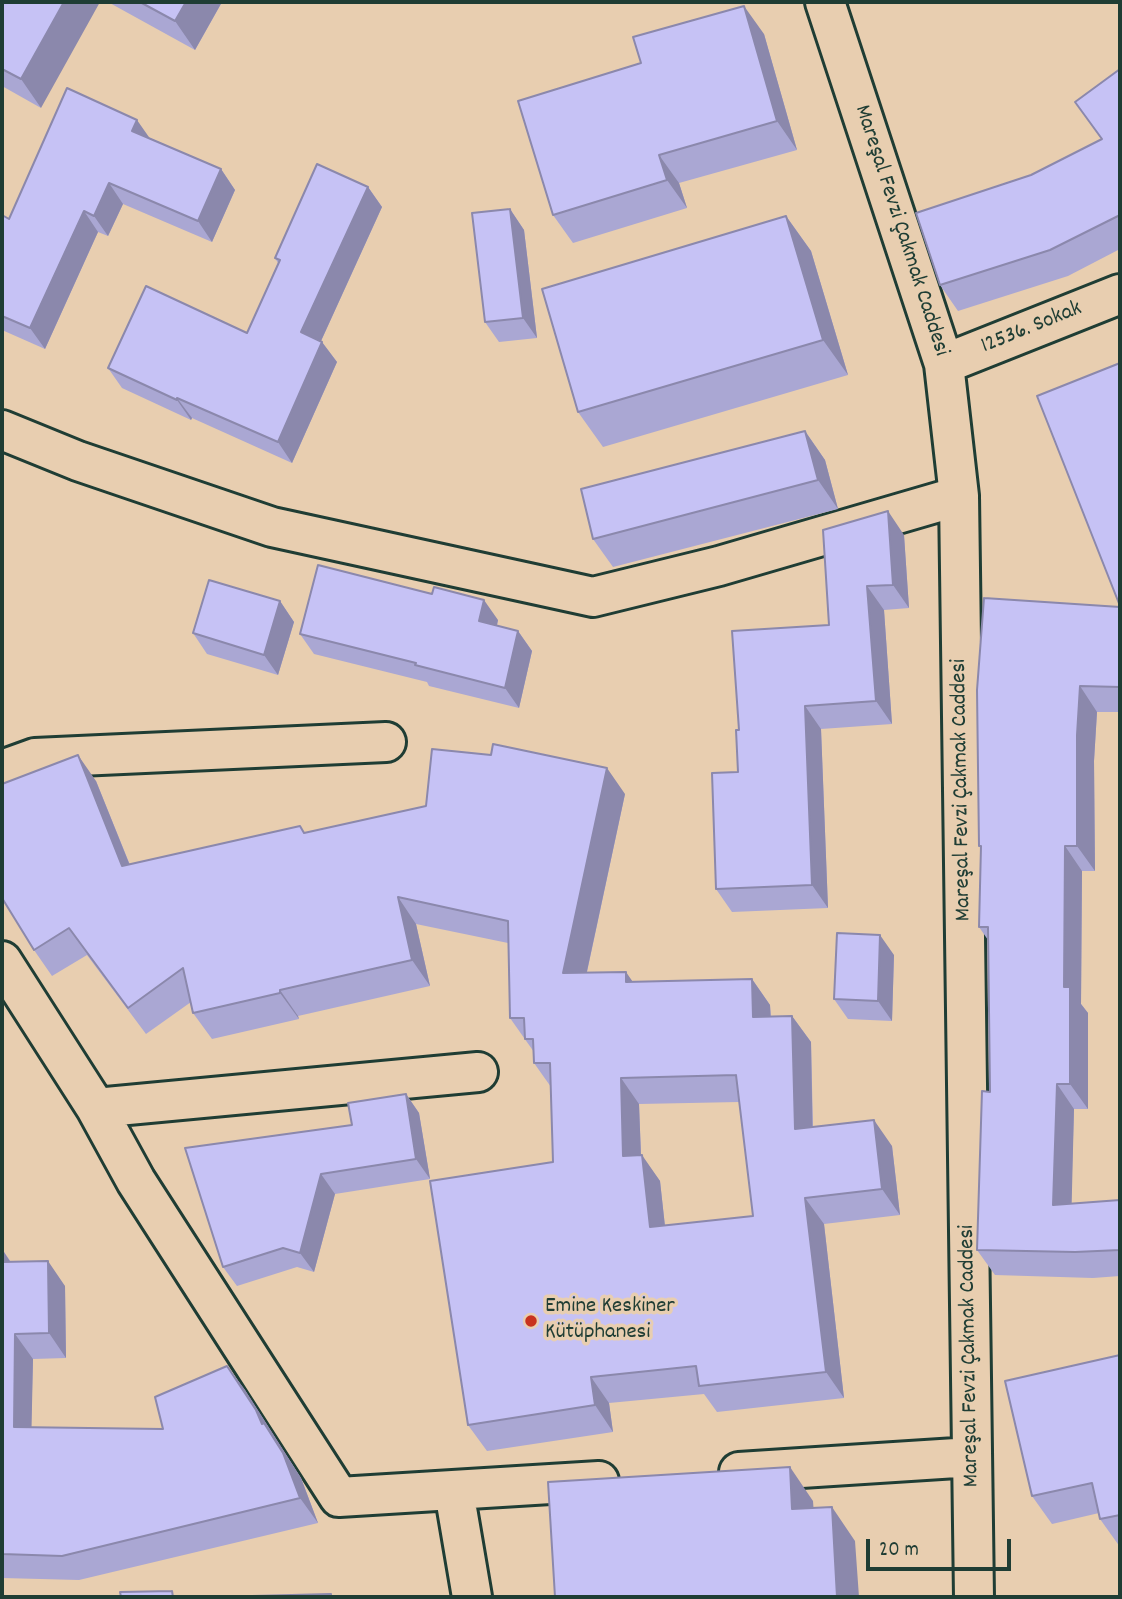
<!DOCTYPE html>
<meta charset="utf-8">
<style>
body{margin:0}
#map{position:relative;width:1122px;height:1599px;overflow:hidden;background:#e8ceb0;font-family:Dekko,sans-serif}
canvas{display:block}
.frame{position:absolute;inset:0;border:4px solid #1f3d34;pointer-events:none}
.scale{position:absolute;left:866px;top:1539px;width:145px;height:32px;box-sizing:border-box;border:4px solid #1f3d34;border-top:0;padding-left:9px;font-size:21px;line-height:24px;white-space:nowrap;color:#1f3d34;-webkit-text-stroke:5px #e8ceb0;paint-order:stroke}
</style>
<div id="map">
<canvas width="1122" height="1599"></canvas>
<div class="frame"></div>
<div class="scale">20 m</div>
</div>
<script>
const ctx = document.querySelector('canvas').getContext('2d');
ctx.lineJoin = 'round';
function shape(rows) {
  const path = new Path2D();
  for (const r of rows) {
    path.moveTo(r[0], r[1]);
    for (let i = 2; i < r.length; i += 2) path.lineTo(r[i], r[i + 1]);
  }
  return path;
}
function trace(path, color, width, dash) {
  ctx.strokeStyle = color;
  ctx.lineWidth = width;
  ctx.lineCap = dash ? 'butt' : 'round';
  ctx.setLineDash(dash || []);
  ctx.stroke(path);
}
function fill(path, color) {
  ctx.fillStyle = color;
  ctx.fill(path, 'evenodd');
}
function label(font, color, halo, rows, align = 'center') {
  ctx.font = font + ' Dekko,sans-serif';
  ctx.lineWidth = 7;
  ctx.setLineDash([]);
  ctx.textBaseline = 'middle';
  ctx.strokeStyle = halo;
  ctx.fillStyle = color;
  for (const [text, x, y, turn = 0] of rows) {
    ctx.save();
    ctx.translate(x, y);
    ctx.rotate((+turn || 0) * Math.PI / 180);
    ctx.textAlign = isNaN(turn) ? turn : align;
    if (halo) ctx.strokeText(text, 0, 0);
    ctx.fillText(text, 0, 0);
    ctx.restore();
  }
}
const street = shape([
 [825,2,944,364,959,496,974,1597],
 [944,364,1120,294],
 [2,430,78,461,272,527,593,597,719,566,959,496],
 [2,770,35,758,386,742],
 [2,961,96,1108,136,1181,339,1497,599,1481],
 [96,1108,478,1072],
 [739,1472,972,1457],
 [454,1491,472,1597]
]);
trace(street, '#1f3d34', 44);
trace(street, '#e8ceb0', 38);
fill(shape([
 [2,2,41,108,2,86],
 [108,2,222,2,195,50],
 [764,34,797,150,679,183,687,208,573,243,553,215],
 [1120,69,1120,249,1068,276,958,311,940,285,1031,175,1102,140,1075,102],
 [150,138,221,169,235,190,212,242,123,204,108,236,98,232,45,349,2,330,2,215,9,219],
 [368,187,382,207,321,341,337,362,292,463,192,418,191,420,122,388,108,368,247,333,278,263,275,258],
 [510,209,524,230,537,338,499,342,485,322],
 [786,216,811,251,848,375,603,447,578,412],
 [805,431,825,460,838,509,613,567,593,539],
 [904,535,909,608,884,610,892,724,821,729,828,908,732,912,716,889,738,772,739,730],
 [280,601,294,622,278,675,207,654,193,633],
 [1120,607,1120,712,1097,712,1094,761,1095,871,1082,871,1081,1004,1088,1013,1088,1109,1074,1109,1071,1204,1120,1200,1120,1276,1093,1278,995,1275,977,1250,990,1092,988,940,979,927,981,849,979,846],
 [498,620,497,626,518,631,532,651,519,708,429,686,427,682,314,654,300,634],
 [96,781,130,865,305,833,625,794,587,972,633,982,752,979,770,1005,771,1017,792,1016,811,1042,813,1127,892,1146,900,1215,824,1224,844,1398,717,1412,704,1394,609,1403,613,1432,487,1451,468,1425,553,1162,551,1087,534,1063,534,1052,510,1018,508,943,416,924,430,986,298,1016,299,1019,212,1039,193,1013,191,1002,146,1034,87,955,52,976,34,950],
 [739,1102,753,1216,665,1226,660,1181,641,1155,639,1104],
 [894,955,892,1021,848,1019,834,999],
 [406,1094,419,1113,430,1179,335,1194,314,1272,297,1267,237,1286,223,1267,352,1125],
 [2,1249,11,1262,65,1286,66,1358,33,1359,31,1427,163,1429,227,1366,245,1390,301,1478,318,1523,79,1580,2,1578],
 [1120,1355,1120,1547,1100,1519,1099,1513,1052,1524,1032,1496]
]), '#aaa7d3');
fill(shape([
 [64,2,100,2,41,108,21,79],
 [186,2,222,2,195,50,175,21],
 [744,6,764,34,797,150,777,121],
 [137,120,151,140,132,131],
 [659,155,679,183,687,208,667,180],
 [221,169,235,190,212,242,198,221],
 [109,183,123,204,108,236,94,216],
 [368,187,382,207,316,352,301,332],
 [510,209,524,230,537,338,523,318],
 [84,211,98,232,45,349,30,328],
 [786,216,811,251,848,375,823,340],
 [322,342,337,362,292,463,278,442],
 [177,398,192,418,191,420,177,400],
 [805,431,825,460,838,509,818,480],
 [888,511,904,535,909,608,893,585],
 [867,586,884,610,892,724,876,701],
 [484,600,498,620,493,642,479,621],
 [280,601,294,622,278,675,264,655],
 [518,631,532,651,519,708,505,688],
 [1080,686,1097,712,1094,761,1095,871,1077,846,1077,735],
 [805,706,821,729,828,908,812,885],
 [78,755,96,781,141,893,122,866],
 [607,768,625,794,581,999,563,973],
 [1065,846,1082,871,1081,1004,1088,1013,1088,1109,1070,1084,1064,987],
 [398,897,416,924,430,986,412,960],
 [880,935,894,955,892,1021,878,1001],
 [626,972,644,998,626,982],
 [752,979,770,1005,772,1043,753,1017],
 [280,990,298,1016,299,1019,280,993],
 [792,1016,811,1042,813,1155,795,1129],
 [621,1078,639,1104,642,1183,623,1156],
 [1057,1084,1074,1109,1071,1230,1053,1205],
 [406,1094,419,1113,430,1179,416,1159],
 [874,1120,892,1146,900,1215,882,1189],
 [642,1155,660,1181,668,1254,650,1227],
 [321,1174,335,1194,314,1272,300,1253],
 [805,1198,824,1224,844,1398,826,1372],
 [2,1249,11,1263,2,1274],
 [48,1261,65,1286,66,1358,49,1333],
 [15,1334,33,1359,31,1452,14,1427],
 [227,1366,245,1390,301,1478,318,1523,300,1498,262,1424],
 [591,1377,609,1403,613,1432,595,1405],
 [790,1467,813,1501,816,1543,792,1509],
 [832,1507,855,1541,859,1597,837,1597]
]), '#8b88ac');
const building = shape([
 [2,2,64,2,21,79,2,69,2,2],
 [140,2,186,2,175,21,140,2],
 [744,6,777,121,659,155,667,180,553,215,518,101,641,63,633,37,744,6],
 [1120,69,1120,215,1050,250,940,285,916,213,1031,175,1102,139,1075,102,1120,69],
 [67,88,137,120,132,131,221,169,198,221,109,183,94,216,84,211,30,328,2,316,2,215,9,219,67,88],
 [317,164,368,187,301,332,322,342,278,442,177,398,177,400,108,368,146,286,247,333,280,260,275,258,317,164],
 [510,209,523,318,485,322,472,213,510,209],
 [786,216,823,340,578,412,542,289,786,216],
 [1120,363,1120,606,1037,396,1120,363],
 [805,431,818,480,593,539,581,489,805,431],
 [888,511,893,585,867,586,876,701,805,706,812,885,716,889,712,773,738,772,736,730,739,730,732,631,829,625,823,530,888,511],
 [318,565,432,594,434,587,484,600,479,621,518,631,505,688,415,665,416,663,300,634,318,565],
 [209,580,280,601,264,655,193,633,209,580],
 [984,598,1120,607,1120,687,1080,686,1077,735,1077,846,1065,846,1064,987,1070,987,1070,1084,1057,1084,1053,1205,1120,1200,1120,1250,1075,1252,977,1250,982,1091,990,1092,988,927,979,927,981,846,979,846,977,690,984,598],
 [493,744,607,768,563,973,626,972,626,982,752,979,753,1017,792,1016,795,1129,874,1120,882,1189,805,1198,826,1372,699,1386,696,1366,591,1377,595,1405,468,1425,430,1181,553,1162,550,1063,534,1063,533,1039,525,1039,524,1018,510,1018,508,921,398,897,412,960,280,990,280,993,193,1013,183,968,128,1008,69,928,34,950,2,898,2,784,78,755,122,866,300,826,304,833,426,806,432,749,491,755,493,744],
 [736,1075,753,1216,650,1227,642,1155,623,1156,621,1078,736,1075],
 [837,933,880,935,878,1001,834,999,837,933],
 [406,1094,416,1159,321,1174,300,1253,283,1248,223,1267,185,1148,352,1125,348,1103,406,1094],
 [48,1261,49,1333,15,1334,14,1427,163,1429,155,1397,227,1366,256,1410,262,1424,264,1423,283,1453,300,1498,62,1556,2,1554,2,1262,48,1261],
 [1120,1355,1120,1515,1100,1519,1092,1483,1032,1496,1005,1381,1120,1355],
 [790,1467,792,1509,832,1507,837,1597,555,1597,548,1482,790,1467],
 [172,1591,173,1597,121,1597,120,1592,172,1591],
 [331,1594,331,1597,252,1597,252,1596,331,1594]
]);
fill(building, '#c6c2f5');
trace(building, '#8b88ac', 2);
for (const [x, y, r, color] of [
 [531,1321,7,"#c8321e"]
]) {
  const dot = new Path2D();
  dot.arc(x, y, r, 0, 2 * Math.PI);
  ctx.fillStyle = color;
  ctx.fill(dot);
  trace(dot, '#e8ceb0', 2.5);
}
label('23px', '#1f3d34', '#e8ceb0', [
 ["Mareşal Fevzi Çakmak Caddesi",900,231,72],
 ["12536. Sokak",1032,329,-22],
 ["Mareşal Fevzi Çakmak Caddesi",963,790,-91],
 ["Mareşal Fevzi Çakmak Caddesi",971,1356,-91]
]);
label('23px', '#1f3d34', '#e8ceb0', [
 ["Emine Keskiner",545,1308],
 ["Kütüphanesi",545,1334]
], 'left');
</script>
